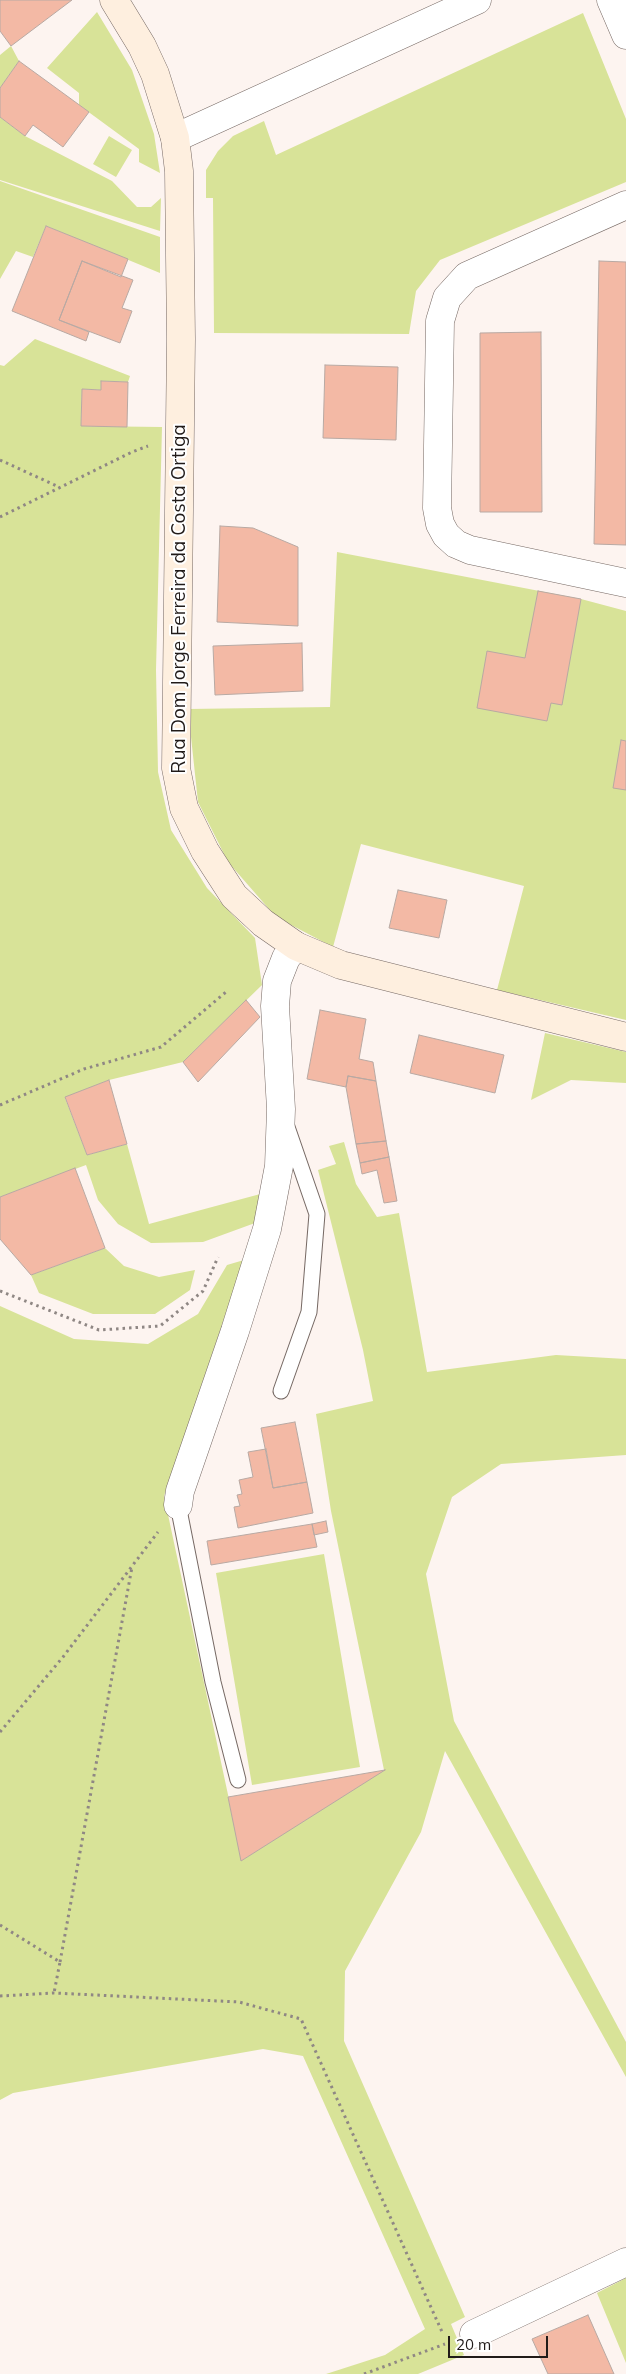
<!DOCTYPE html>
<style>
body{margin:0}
#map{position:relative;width:626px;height:2374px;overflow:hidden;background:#fdf4f0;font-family:Mulish,sans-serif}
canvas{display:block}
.scale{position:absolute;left:448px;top:2336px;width:100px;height:22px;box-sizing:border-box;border:2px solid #211b19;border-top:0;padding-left:6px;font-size:15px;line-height:18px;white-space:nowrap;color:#211b19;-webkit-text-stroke:4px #fff;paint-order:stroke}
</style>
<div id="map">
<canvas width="626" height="2374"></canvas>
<div class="scale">20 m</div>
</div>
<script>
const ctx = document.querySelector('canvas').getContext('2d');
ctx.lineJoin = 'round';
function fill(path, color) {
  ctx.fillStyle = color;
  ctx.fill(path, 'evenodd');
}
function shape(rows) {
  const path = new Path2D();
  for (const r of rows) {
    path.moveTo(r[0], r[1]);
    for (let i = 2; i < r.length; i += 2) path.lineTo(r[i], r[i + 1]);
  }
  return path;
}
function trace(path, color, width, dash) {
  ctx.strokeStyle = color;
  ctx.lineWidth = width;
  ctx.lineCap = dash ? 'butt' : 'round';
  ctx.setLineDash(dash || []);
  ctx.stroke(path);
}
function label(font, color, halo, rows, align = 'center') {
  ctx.font = font + ' Mulish,sans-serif';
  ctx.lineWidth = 4;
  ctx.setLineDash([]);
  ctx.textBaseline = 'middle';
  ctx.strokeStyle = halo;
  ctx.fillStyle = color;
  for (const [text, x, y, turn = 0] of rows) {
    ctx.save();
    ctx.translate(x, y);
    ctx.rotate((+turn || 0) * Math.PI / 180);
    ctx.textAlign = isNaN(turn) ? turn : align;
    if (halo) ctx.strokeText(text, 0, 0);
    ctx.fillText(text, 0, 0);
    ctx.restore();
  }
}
fill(shape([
 [97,12,132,70,154,134,160,173,139,162,139,149,79,105,79,93,47,68],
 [583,13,626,119,626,182,440,260,416,291,409,334,214,333,213,198,206,198,206,170,218,151,233,136,264,121,276,155],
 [11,46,19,61,0,88,0,55],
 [0,117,25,136,112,181,137,207,151,207,161,198,160,231,0,180],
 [109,136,132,150,116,177,93,164],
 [0,181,160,237,160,273,46,226,33,257,16,251,0,279],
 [35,339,130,376,128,382,101,381,101,390,82,389,81,426,162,427,156,670,158,772,171,830,207,888,255,938,262,985,183,1062,109,1080,65,1098,87,1155,127,1144,149,1224,264,1193,255,1223,203,1242,151,1243,118,1224,98,1200,86,1165,0,1197,0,365,4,366],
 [337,552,581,599,626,611,626,1020,497,990,524,886,361,844,333,947,276,917,228,862,198,802,188,709,330,707],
 [545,1033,626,1052,626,1083,571,1080,531,1100],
 [344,1142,356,1184,377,1217,399,1213,427,1372,556,1355,626,1359,626,1455,501,1464,452,1497,426,1574,454,1721,626,2042,626,2077,445,1751,421,1832,345,1971,344,2041,465,2317,451,2324,464,2355,418,2374,326,2374,385,2355,425,2329,303,2056,263,2049,13,2093,0,2100,0,1306,74,1339,148,1344,198,1314,227,1265,244,1260,164,1496,242,1860,384,1770,331,1511,316,1414,373,1401,363,1350,318,1170,336,1164,329,1146],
 [105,1248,124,1266,159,1277,195,1270,190,1290,155,1314,93,1314,39,1293,31,1275],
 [324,1554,360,1767,252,1785,216,1573],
 [626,2278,626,2363,597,2293]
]), '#d8e398');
const building = shape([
 [0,0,72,0,11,46,0,31,0,0],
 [19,61,89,112,63,147,33,125,25,136,0,117,0,88,19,61],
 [46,226,128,259,121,277,82,261,59,320,89,332,86,341,12,311,46,226],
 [82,261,133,280,122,308,132,311,120,343,59,320,82,261],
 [599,261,626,262,626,545,594,544,599,261],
 [541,332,542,512,480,512,480,333,541,332],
 [325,365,398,367,396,440,323,438,325,365],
 [101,381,128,382,127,427,81,426,82,389,101,390,101,381],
 [220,526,253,528,298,547,298,626,217,622,220,526],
 [538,591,581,599,562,705,551,703,547,721,477,708,487,651,525,658,538,591],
 [302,643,303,691,215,695,213,646,302,643],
 [621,740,626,741,626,790,613,788,621,740],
 [398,890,447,900,439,938,389,928,398,890],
 [246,1000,260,1017,198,1082,183,1062,246,1000],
 [320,1010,366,1019,359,1059,373,1062,376,1081,348,1076,346,1087,307,1079,320,1010],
 [419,1035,504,1055,495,1093,410,1073,419,1035],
 [348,1076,376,1081,386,1141,356,1144,346,1087,348,1076],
 [109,1080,127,1144,87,1155,65,1097,109,1080],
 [386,1141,389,1157,360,1163,356,1144,386,1141],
 [389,1157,397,1201,384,1203,377,1170,362,1174,360,1163,389,1157],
 [75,1168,105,1248,31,1275,0,1239,0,1197,75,1168],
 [295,1422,307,1482,273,1488,261,1428,295,1422],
 [266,1449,273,1488,307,1482,313,1513,238,1528,234,1507,240,1506,237,1495,242,1494,239,1480,253,1477,248,1452,266,1449],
 [326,1521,328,1532,314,1535,312,1524,326,1521],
 [312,1524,317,1547,211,1565,207,1541,312,1524],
 [385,1770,241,1861,228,1797,385,1770],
 [588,2315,614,2374,548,2374,532,2339,588,2315]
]);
fill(building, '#f3b9a5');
trace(building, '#b8a9a3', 1);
const lane = shape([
 [281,1391,309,1312,317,1214,287,1127],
 [178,1505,213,1682,238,1780]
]);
const street = shape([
 [611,0,626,35],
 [175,138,477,0],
 [626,205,467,276,447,298,440,321,437,508,440,524,446,535,456,544,470,550,626,583],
 [178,1505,180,1491,235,1331,267,1229,279,1166,281,1109,275,1006,277,981,286,958,296,946],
 [474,2334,626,2262]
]);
const secondary = shape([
 [114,0,142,46,155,74,175,138,179,171,181,339,176,768,184,808,205,851,234,896,263,923,296,946,341,965,626,1037]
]);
trace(lane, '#766964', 17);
trace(street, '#766964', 29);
trace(secondary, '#766964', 29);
trace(shape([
 [0,460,59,487],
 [0,517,132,452,148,446],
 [0,1105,84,1069,161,1047,226,992],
 [0,1291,99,1330,160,1326,203,1291,218,1257],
 [0,1732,63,1657,158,1532],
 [0,1925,60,1962,54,1993],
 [60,1962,132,1567],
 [0,1996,54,1993,239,2002,301,2019,443,2334],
 [364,2374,445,2344]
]), '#8f8784', 3, [2.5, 4]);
trace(lane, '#fff', 15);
trace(street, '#fff', 28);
trace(secondary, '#feefdf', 28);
label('19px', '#211b19', '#fff', [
 ["Rua Dom Jorge Ferreira da Costa Ortiga",179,599,-90]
]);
</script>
